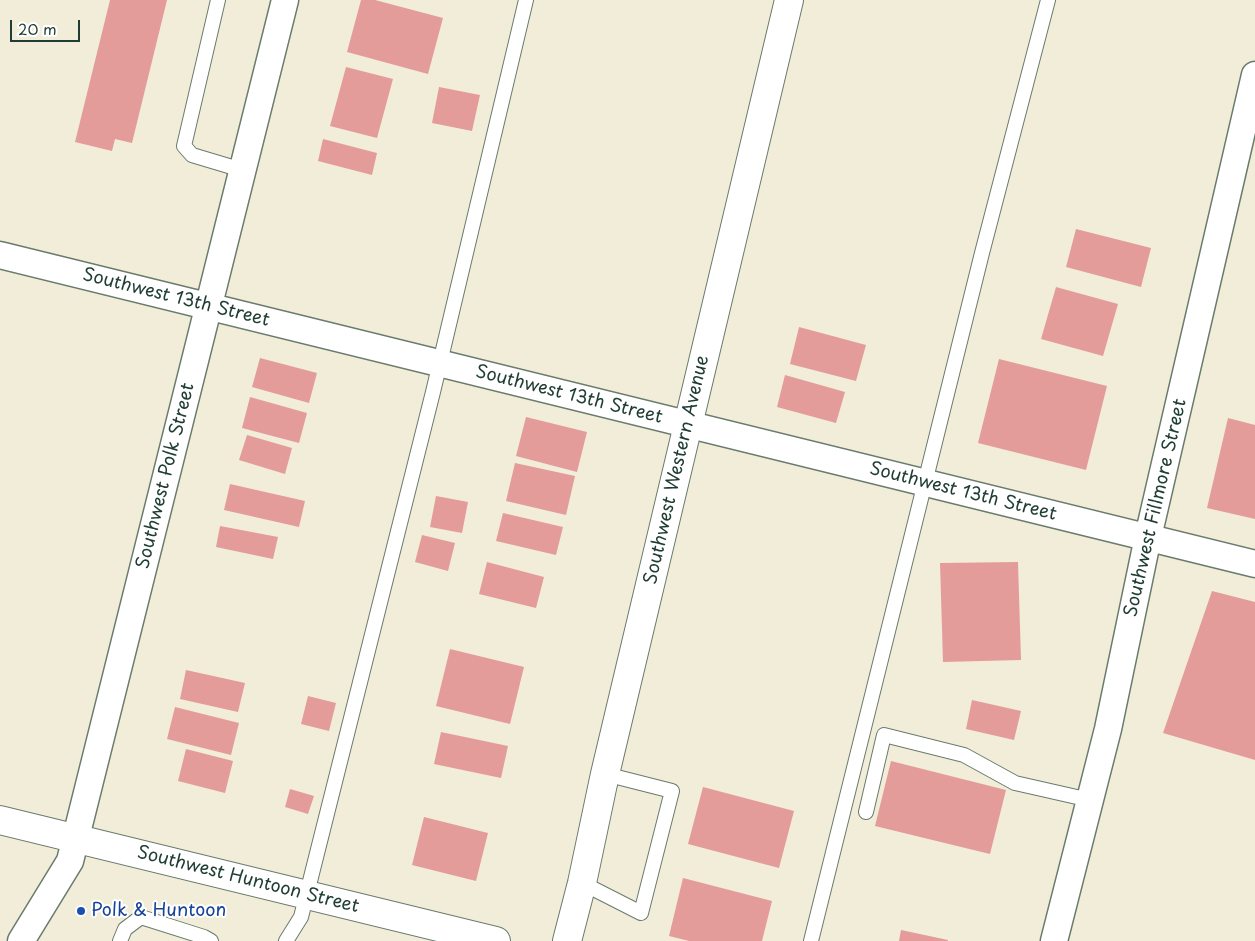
<!DOCTYPE html>
<style>
body{margin:0}
#map{position:relative;width:1255px;height:941px;overflow:hidden;background:#f2edd8;font-family:"Playpen Sans",sans-serif}
canvas{display:block}
.scale{position:absolute;left:10px;top:20px;width:70px;height:22px;box-sizing:border-box;border:2px solid #1f3d34;border-top:0;padding-left:6px;font-size:15px;line-height:18px;white-space:nowrap;color:#1f3d34;-webkit-text-stroke:4px #fff;paint-order:stroke}
</style>
<div id="map">
<canvas width="1255" height="941"></canvas>
<div class="scale">20 m</div>
</div>
<script>
const ctx = document.querySelector('canvas').getContext('2d');
ctx.lineJoin = 'round';
function fill(path, color) {
  ctx.fillStyle = color;
  ctx.fill(path, 'evenodd');
}
function shape(rows) {
  const path = new Path2D();
  for (const r of rows) {
    path.moveTo(r[0], r[1]);
    for (let i = 2; i < r.length; i += 2) path.lineTo(r[i], r[i + 1]);
  }
  return path;
}
function trace(path, color, width, dash) {
  ctx.strokeStyle = color;
  ctx.lineWidth = width;
  ctx.lineCap = dash ? 'butt' : 'round';
  ctx.setLineDash(dash || []);
  ctx.stroke(path);
}
function label(font, color, halo, rows, align = 'center') {
  ctx.font = font + ' "Playpen Sans",sans-serif';
  ctx.lineWidth = 4;
  ctx.setLineDash([]);
  ctx.textBaseline = 'middle';
  ctx.strokeStyle = halo;
  ctx.fillStyle = color;
  for (const [text, x, y, turn = 0] of rows) {
    ctx.save();
    ctx.translate(x, y);
    ctx.rotate((+turn || 0) * Math.PI / 180);
    ctx.textAlign = isNaN(turn) ? turn : align;
    if (halo) ctx.strokeText(text, 0, 0);
    ctx.fillText(text, 0, 0);
    ctx.restore();
  }
}
fill(shape([
 [110,0,167,0,132,143,115,139,112,151,75,142],
 [361,0,375,0,443,18,428,74,347,52],
 [346,67,393,79,377,138,330,126],
 [439,87,480,95,472,131,432,123],
 [323,139,377,153,372,175,318,161],
 [1076,229,1151,248,1141,287,1066,267],
 [1056,287,1118,304,1103,356,1041,339],
 [799,327,866,345,856,381,790,364],
 [260,358,317,373,309,403,252,387],
 [999,359,1107,386,1086,470,978,443],
 [785,375,845,392,836,423,777,407],
 [250,397,307,413,299,443,242,428],
 [526,417,587,432,577,472,516,456],
 [1228,418,1255,425,1255,519,1207,508],
 [247,435,292,448,285,474,239,460],
 [515,463,575,476,566,515,506,501],
 [230,484,305,501,299,527,224,510],
 [436,496,468,502,462,533,430,527],
 [503,513,563,527,556,555,496,541],
 [220,526,278,537,273,559,216,547],
 [422,535,455,543,448,571,415,562],
 [487,562,544,577,536,608,479,594],
 [1018,562,1021,660,943,662,940,563],
 [1212,591,1255,602,1255,760,1163,733],
 [450,649,524,667,510,724,436,706],
 [186,670,245,683,238,712,180,699],
 [308,696,336,703,329,731,301,724],
 [972,700,1021,711,1014,740,966,729],
 [175,707,239,723,231,755,167,739],
 [441,732,508,746,501,778,434,764],
 [186,749,233,761,225,793,178,781],
 [891,761,1006,790,990,854,875,826],
 [703,787,794,811,779,868,688,844],
 [290,789,314,796,308,814,285,807],
 [424,817,488,833,476,881,412,865],
 [683,878,772,901,762,941,689,941,669,936],
 [901,930,948,940,948,941,899,941]
]), '#e39c9a');
const lane = shape([
 [218,0,184,146,192,155,242,170],
 [866,812,884,735,964,755,1015,783,1090,800],
 [582,883,641,913,672,791,605,774],
 [120,941,125,929,141,917,204,937,211,941],
 [286,941,301,917,433,392,526,0],
 [811,941,982,253,1048,0]
]);
const street = shape([
 [0,255,1255,564],
 [21,941,70,861,285,0],
 [1054,941,1108,729,1148,537,1255,75]
]);
const secondary = shape([
 [0,820,496,941],
 [567,941,582,883,605,774,789,0]
]);
trace(lane, '#697b6d', 16);
trace(street, '#697b6d', 29);
trace(secondary, '#697b6d', 30);
trace(lane, '#fff', 14);
trace(street, '#fff', 26);
trace(secondary, '#fff', 28);
for (const [x, y, r, color] of [
 [81,911,5,"#1a4fb4"]
]) {
  const dot = new Path2D();
  dot.arc(x, y, r, 0, 2 * Math.PI);
  ctx.fillStyle = color;
  ctx.fill(dot);
  trace(dot, '#fff', 2);
}
label('18px', '#1f3d34', '#fff', [
 ["Southwest 13th Street",176,298,14],
 ["Southwest 13th Street",569,395,14],
 ["Southwest Western Avenue",677,470,-77],
 ["Southwest Polk Street",166,476,-76],
 ["Southwest 13th Street",963,492,14],
 ["Southwest Fillmore Street",1156,508,-77],
 ["Southwest Huntoon Street",248,880,14]
]);
label('18px', '#164399', '#fff', [
 ["Polk & Huntoon",91,911]
], 'left');
</script>
